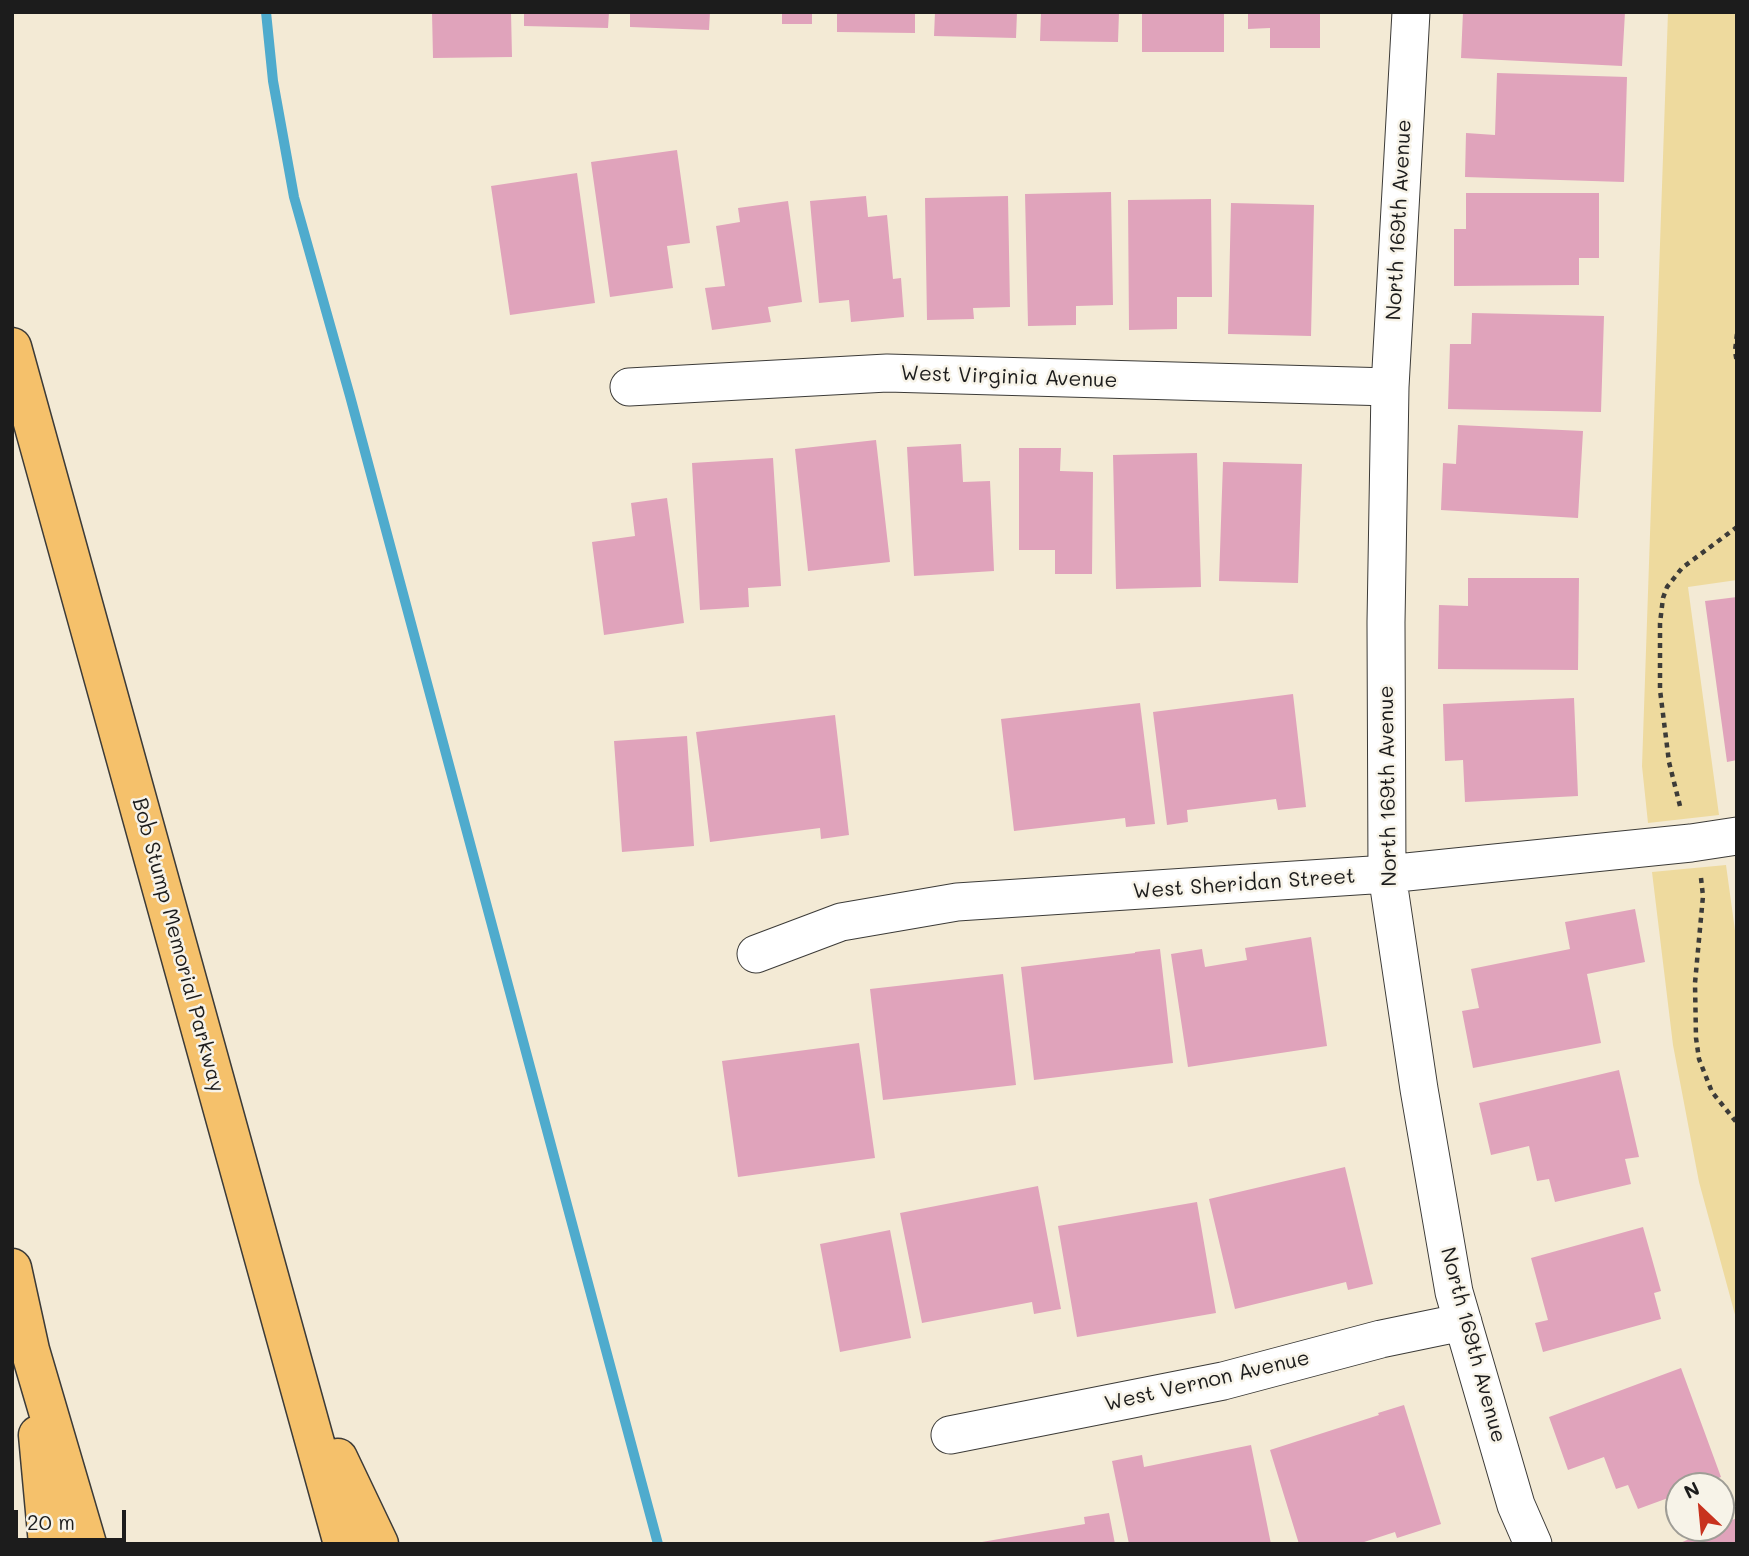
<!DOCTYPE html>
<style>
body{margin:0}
#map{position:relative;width:1749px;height:1556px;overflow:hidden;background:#f3ead5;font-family:Mali,sans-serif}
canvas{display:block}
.frame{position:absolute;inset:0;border:14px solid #1c1c1c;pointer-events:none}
.north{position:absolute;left:1665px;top:1472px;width:70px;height:70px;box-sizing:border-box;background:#f7f3e8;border:2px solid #9f9d96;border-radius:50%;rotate:334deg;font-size:19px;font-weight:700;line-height:28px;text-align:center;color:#1c1c1c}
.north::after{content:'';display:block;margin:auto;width:24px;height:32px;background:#c8321e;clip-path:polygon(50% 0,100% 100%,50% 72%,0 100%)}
.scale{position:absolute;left:14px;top:1510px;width:112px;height:32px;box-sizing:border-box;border:4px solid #1c1c1c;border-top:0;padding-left:9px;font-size:21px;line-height:24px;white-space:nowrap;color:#1c1c1c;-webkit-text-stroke:5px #f7f3e8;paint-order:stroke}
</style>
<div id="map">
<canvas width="1749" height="1556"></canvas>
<div class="frame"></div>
<div class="north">N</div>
<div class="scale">20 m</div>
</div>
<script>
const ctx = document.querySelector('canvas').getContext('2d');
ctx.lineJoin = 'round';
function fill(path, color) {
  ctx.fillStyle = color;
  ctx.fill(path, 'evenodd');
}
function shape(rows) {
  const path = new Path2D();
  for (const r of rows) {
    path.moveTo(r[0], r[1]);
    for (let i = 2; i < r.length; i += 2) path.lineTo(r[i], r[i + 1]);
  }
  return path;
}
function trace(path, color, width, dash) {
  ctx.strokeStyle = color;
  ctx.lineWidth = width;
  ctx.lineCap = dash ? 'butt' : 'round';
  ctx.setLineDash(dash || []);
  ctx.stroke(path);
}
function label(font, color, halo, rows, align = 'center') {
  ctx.font = font + ' Mali,sans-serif';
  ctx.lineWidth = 5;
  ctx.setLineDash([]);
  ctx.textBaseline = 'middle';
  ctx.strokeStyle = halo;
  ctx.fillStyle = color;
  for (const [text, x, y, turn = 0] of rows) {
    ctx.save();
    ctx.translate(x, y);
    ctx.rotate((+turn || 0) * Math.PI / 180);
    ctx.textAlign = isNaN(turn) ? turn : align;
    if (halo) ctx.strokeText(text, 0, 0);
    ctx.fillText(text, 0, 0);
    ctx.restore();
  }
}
fill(shape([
 [1668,12,1737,12,1737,334,1735,351,1737,363,1737,580,1688,587,1719,815,1648,823,1642,766],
 [1726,865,1737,945,1737,1322,1699,1182,1673,1045,1652,872]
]), '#eeda9e');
trace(shape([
 [266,12,273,81,294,197,350,396,658,1544]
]), '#4fabcd', 10);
fill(shape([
 [432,12,511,12,512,57,433,58],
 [524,12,609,12,608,28,524,26],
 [630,12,710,12,709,30,630,27],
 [782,12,812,12,812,24,782,24],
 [837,12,915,12,915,33,837,32],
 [935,12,1017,12,1016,38,934,36],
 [1041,12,1119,12,1118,42,1040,41],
 [1142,12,1224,12,1224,52,1142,52],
 [1248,12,1320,12,1320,48,1270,48,1270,28,1248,29],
 [1463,12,1625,12,1622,66,1461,58],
 [1497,73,1627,77,1624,182,1465,177,1466,133,1495,135],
 [677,150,690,243,667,246,673,288,610,297,591,162],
 [577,173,595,303,510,315,491,186],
 [1111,192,1113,305,1076,306,1076,325,1028,326,1025,194],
 [1466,193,1599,193,1599,258,1579,258,1579,285,1454,286,1454,229,1466,229],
 [866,196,868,217,887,215,893,279,901,278,904,317,851,322,849,300,819,303,810,201],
 [1008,196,1010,307,973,308,974,319,927,320,925,198],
 [1211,199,1212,297,1177,297,1177,329,1129,330,1128,200],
 [788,201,802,302,768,307,771,322,712,330,705,288,725,286,716,226,740,222,738,208],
 [1231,203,1314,205,1311,336,1228,334],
 [1472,313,1604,316,1601,412,1448,409,1450,344,1471,344],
 [1458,425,1583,431,1578,518,1441,510,1443,463,1456,464],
 [876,440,890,562,808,571,795,449],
 [961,444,963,482,990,481,994,571,914,576,907,447],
 [1019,448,1061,448,1060,471,1093,472,1092,574,1055,574,1055,550,1019,550],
 [1197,453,1201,587,1116,589,1113,455],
 [773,458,781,586,748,588,749,607,700,610,692,463],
 [1223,462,1302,464,1298,583,1219,581],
 [667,498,684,623,604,635,592,542,635,536,631,503],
 [1468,578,1579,578,1578,670,1438,669,1439,605,1468,606],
 [1737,597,1737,760,1727,762,1705,601],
 [1293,694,1306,807,1278,810,1276,799,1187,810,1188,822,1167,825,1153,712],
 [1574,698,1578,796,1465,802,1463,760,1445,761,1443,704],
 [1140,703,1155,824,1126,827,1125,818,1014,831,1001,719],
 [835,715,849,835,821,839,820,828,710,842,696,732],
 [687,736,694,846,622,852,614,741],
 [1635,909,1645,962,1587,974,1601,1043,1473,1068,1462,1011,1479,1008,1471,969,1570,949,1565,922],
 [1311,937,1327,1046,1188,1067,1171,954,1202,949,1205,967,1247,960,1245,948],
 [1160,949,1173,1063,1034,1080,1021,967,1135,953,1135,952],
 [1003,974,1016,1085,883,1100,870,989],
 [859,1043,875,1158,738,1177,722,1061],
 [1619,1070,1639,1157,1625,1159,1631,1184,1555,1202,1549,1179,1537,1181,1529,1146,1491,1155,1479,1103],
 [1345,1167,1373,1284,1348,1290,1346,1282,1235,1309,1209,1199],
 [1038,1186,1061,1309,1034,1314,1032,1302,922,1323,900,1213],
 [1197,1202,1216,1313,1077,1337,1058,1226],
 [1643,1227,1661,1291,1654,1293,1661,1319,1543,1352,1535,1323,1548,1320,1531,1258],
 [890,1230,911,1338,840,1352,820,1244],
 [1681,1368,1721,1477,1699,1486,1679,1486,1679,1494,1638,1509,1628,1485,1616,1489,1604,1457,1568,1470,1549,1417],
 [1404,1405,1441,1524,1397,1538,1395,1532,1358,1544,1299,1544,1270,1450,1379,1415,1378,1413],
 [1251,1445,1271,1544,1129,1544,1112,1461,1142,1455,1144,1467],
 [1109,1513,1115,1544,982,1544,982,1542,1085,1524,1084,1517],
 [1737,1518,1737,1544,1678,1544,1714,1528,1721,1528,1721,1525]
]), '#e0a3bb');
const minor = shape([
 [1411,12,1390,387,1386,622,1387,874,1419,1089,1454,1292,1516,1505,1533,1544],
 [629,387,887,373,1390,387],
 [756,954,841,922,957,902,1387,874,1691,843,1737,836],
 [950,1435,1223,1381,1381,1339,1463,1322]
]);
const motorway = shape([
 [12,347,343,1544],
 [12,1268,30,1350,87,1544],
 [38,1435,48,1544],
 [338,1458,379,1544]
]);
trace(minor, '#3c3b38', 39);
trace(motorway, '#3c3b38', 41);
trace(shape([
 [1737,334,1735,351,1737,363],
 [1680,806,1669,762,1660,690,1660,623,1663,598,1667,587,1682,568,1737,527],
 [1701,878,1703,896,1695,983,1696,1038,1699,1059,1712,1092,1737,1123]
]), '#3c3b38', 4.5, [5, 5]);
trace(minor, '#fff', 37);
trace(motorway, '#f5c16b', 38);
label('21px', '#1c1c1c', '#f7f3e8', [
 ["North 169th Avenue",1399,220,-87],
 ["West Virginia Avenue",1009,377,2],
 ["North 169th Avenue",1388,786,-91],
 ["West Sheridan Street",1244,884,-4],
 ["Bob Stump Memorial Parkway",178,945,75],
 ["North 169th Avenue",1473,1345,75],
 ["West Vernon Avenue",1207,1381,-13]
]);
</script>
